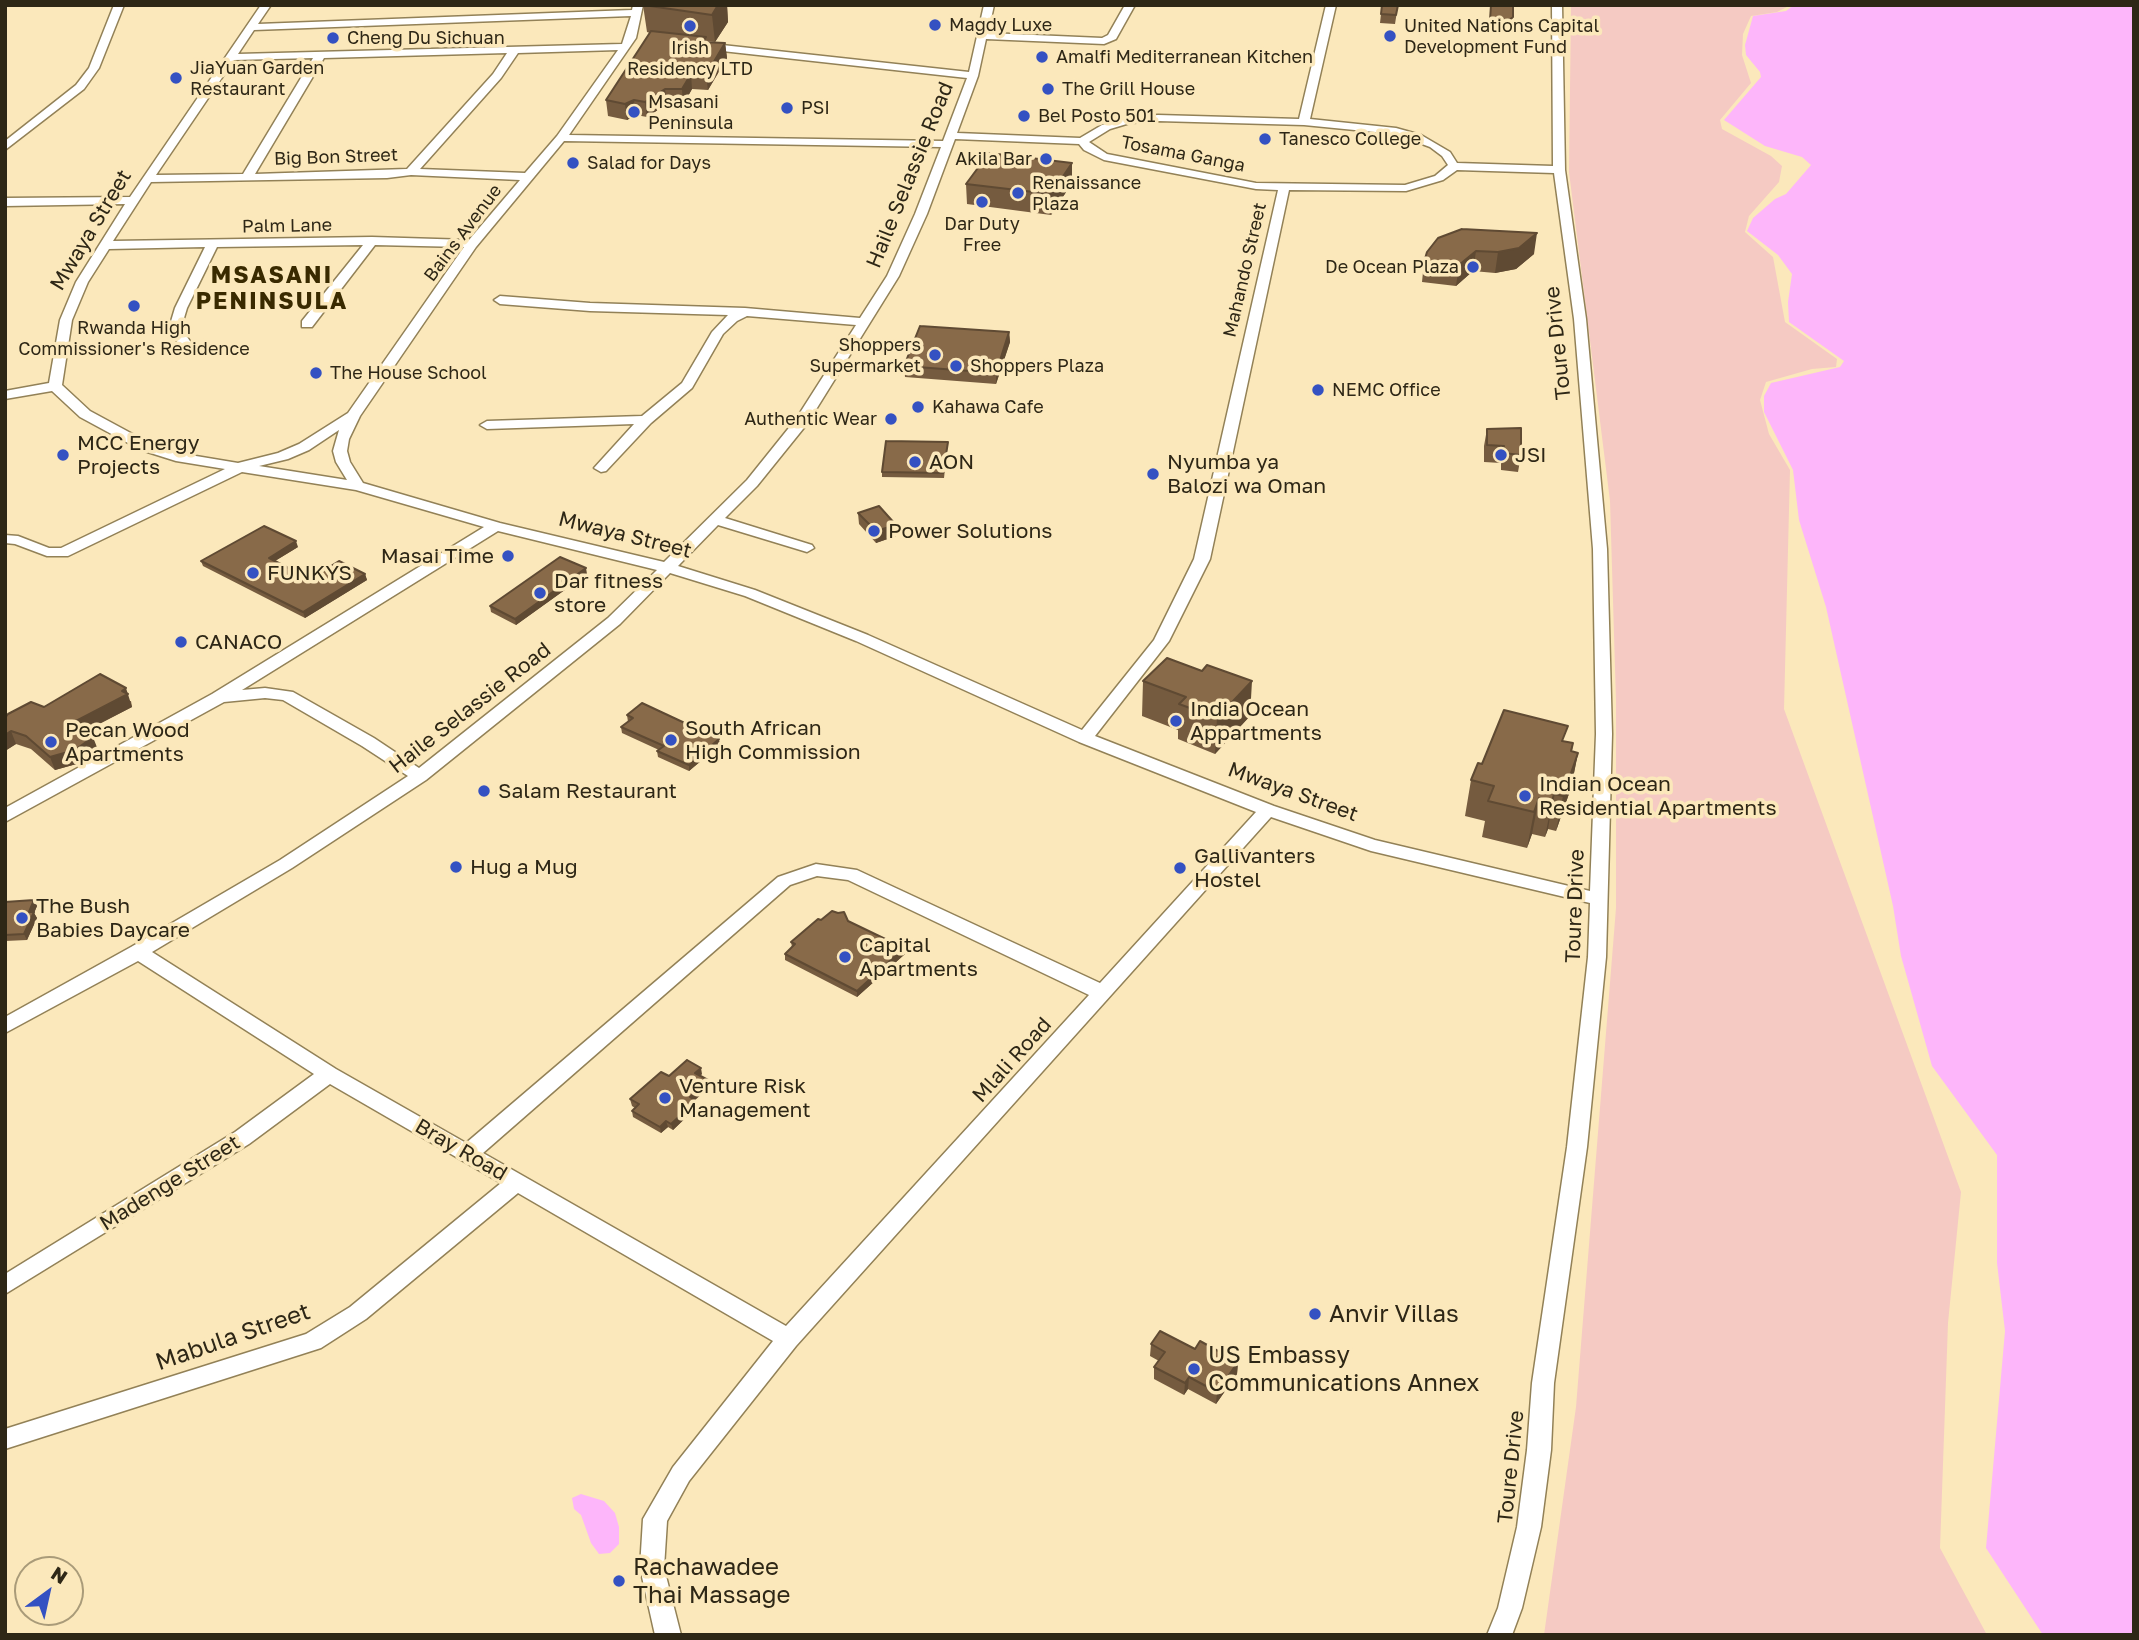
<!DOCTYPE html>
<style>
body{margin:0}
#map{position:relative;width:2139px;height:1640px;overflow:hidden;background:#fbe8bb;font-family:"Golos Text",sans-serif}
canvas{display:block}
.frame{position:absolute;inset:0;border:7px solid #2e2716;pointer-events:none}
.north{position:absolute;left:14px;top:1556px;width:70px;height:70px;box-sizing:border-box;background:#fbe8bb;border:2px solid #a99b79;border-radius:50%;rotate:33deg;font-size:19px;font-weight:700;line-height:28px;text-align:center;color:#2e2716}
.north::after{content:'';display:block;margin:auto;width:24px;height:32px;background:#3451c2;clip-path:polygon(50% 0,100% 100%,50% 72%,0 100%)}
</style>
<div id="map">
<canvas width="2139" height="1640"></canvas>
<div class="frame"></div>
<div class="north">N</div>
</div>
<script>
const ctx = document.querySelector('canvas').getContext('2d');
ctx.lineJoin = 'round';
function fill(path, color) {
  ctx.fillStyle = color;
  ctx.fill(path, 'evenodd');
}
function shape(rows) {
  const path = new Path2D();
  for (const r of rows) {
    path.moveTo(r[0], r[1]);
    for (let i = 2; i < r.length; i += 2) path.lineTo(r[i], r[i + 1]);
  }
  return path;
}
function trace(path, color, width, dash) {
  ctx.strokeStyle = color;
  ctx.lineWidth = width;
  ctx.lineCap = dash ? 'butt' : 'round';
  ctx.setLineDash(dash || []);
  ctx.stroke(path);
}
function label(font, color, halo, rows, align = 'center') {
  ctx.font = font + ' "Golos Text",sans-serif';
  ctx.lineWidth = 7;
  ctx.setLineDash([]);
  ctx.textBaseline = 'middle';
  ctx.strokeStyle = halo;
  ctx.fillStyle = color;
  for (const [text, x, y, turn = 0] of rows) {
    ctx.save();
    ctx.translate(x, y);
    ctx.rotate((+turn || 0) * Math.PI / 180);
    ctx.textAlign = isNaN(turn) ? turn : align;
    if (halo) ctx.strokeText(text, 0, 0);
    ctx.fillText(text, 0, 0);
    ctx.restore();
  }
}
fill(shape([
 [1571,5,1791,5,1777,12,1751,16,1743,34,1742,55,1751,83,1720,120,1722,129,1771,156,1782,166,1779,182,1749,216,1745,232,1773,257,1785,322,1837,359,1836,367,1812,369,1766,382,1760,400,1769,434,1790,470,1784,709,1961,1192,1948,1323,1940,1548,1987,1635,1544,1635,1576,1407,1616,908,1616,701,1610,501,1569,172]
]), '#f5cac3');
fill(shape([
 [1794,5,2134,5,2134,1635,2043,1635,1986,1548,2005,1331,1997,1263,1997,1155,1932,1066,1901,956,1893,906,1826,607,1799,520,1793,470,1764,412,1764,396,1771,383,1840,367,1844,361,1789,322,1788,302,1792,274,1778,255,1747,231,1753,218,1775,199,1786,194,1811,165,1802,157,1765,146,1724,120,1761,77,1760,72,1746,55,1745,45,1753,16,1786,11],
 [581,1494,604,1501,615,1513,619,1527,619,1544,610,1553,599,1554,591,1543,581,1515,574,1509,572,1498]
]), '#fdb6fa');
const minor = shape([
 [114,5,124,5,99,68,84,89,5,150,5,141,76,85,89,68,114,5],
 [261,5,271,5,258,24,632,10,633,5,643,5,636,38,569,135,943,141,967,78,704,49,699,46,704,43,969,72,984,5,994,5,988,33,1102,38,1108,35,1125,5,1135,5,1116,39,1104,44,986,39,978,76,957,133,1080,138,1102,125,1129,117,1158,115,1299,119,1326,5,1336,5,1310,119,1396,128,1421,135,1450,152,1457,163,1553,166,1552,5,1562,5,1565,170,1586,319,1607,549,1612,734,1606,957,1587,1147,1554,1383,1551,1450,1541,1527,1522,1608,1512,1635,1487,1635,1498,1608,1517,1527,1527,1450,1532,1383,1567,1147,1588,957,1590,903,1371,851,1271,817,796,1346,689,1481,667,1521,664,1568,681,1635,655,1635,640,1568,643,1519,673,1467,773,1341,518,1193,366,1319,321,1348,5,1449,5,1429,306,1334,350,1307,501,1183,330,1084,249,1144,5,1294,5,1274,235,1132,314,1074,138,961,5,1033,5,1017,131,947,280,860,408,776,362,746,283,700,265,698,224,702,5,822,5,808,212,694,484,527,356,490,242,472,68,556,47,556,15,544,5,543,5,535,18,536,49,548,61,548,225,469,176,461,141,450,80,417,52,391,5,399,5,391,49,383,60,320,76,282,125,204,5,206,5,198,130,197,261,5],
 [631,16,622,44,238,54,254,30,631,16],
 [618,50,557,136,525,173,420,169,501,78,518,53,618,50],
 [507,53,493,74,407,169,255,174,324,58,507,53],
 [313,58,243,174,156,175,234,60,313,58],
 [1158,121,1304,125,1395,134,1430,147,1442,156,1448,165,1435,176,1405,185,1256,183,1107,154,1089,142,1110,129,1130,123,1158,121],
 [955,139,1079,144,1084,150,1104,160,1256,189,1278,190,1194,559,1154,640,1082,730,868,635,755,590,678,566,718,525,807,552,814,548,812,545,725,518,757,486,807,424,899,276,927,214,955,139],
 [564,141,941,147,915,214,887,276,860,318,745,308,590,303,500,296,494,300,500,304,590,311,728,315,712,332,682,383,642,416,487,421,480,425,487,429,634,424,594,468,601,472,606,471,651,423,692,388,723,334,737,321,747,316,856,325,796,419,747,480,664,562,500,523,363,483,350,462,347,451,349,439,360,416,476,247,564,141],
 [1457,170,1554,173,1574,319,1593,549,1596,734,1590,891,1375,840,1274,806,1095,736,1169,641,1210,559,1289,190,1406,191,1443,180,1457,170],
 [411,175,520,180,469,240,372,237,113,241,151,182,387,178,411,175],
 [363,245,302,321,302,327,312,327,375,245,464,247,348,413,299,444,278,453,238,463,178,453,151,444,90,411,62,385,72,320,88,282,109,249,205,247,175,308,169,328,182,350,187,351,194,347,181,328,187,308,217,247,363,245],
 [339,430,333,451,336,462,347,480,259,466,288,459,309,450,339,430],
 [498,531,657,570,608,618,419,768,374,738,293,692,265,688,242,690,498,531],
 [670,573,745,596,856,641,1079,742,1256,812,1100,983,857,870,816,864,778,877,466,1143,336,1069,152,952,292,868,426,780,620,624,670,573],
 [817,876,848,880,1089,995,786,1326,483,1153,790,885,817,876]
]);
trace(minor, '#928157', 3);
fill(minor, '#fff');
fill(shape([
 [643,5,727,5,728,22,715,42,707,41,707,42,725,43,727,58,708,90,692,89,683,105,667,104,647,117,636,115,627,120,608,116,606,100,650,33,647,32],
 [1382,5,1398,5,1395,24,1380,23],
 [1491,5,1513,17,1512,23,1507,27,1489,26],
 [1072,183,1051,215,967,204,966,184],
 [1438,238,1534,254,1516,269,1495,273,1473,271,1456,286,1422,282,1424,262],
 [1009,332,1010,342,996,384,905,377,904,366],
 [1487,429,1521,455,1518,472,1501,470,1501,463,1484,462,1484,446],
 [948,442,944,478,882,477,882,472],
 [858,513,896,525,896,536,876,543,859,524],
 [298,547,275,561,310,579,365,574,367,580,305,618,203,566,201,561],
 [587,574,516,625,491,612,490,606],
 [1143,681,1250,716,1215,754,1178,739,1178,730,1142,716],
 [131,701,132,707,86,731,98,750,80,763,55,770,31,749,16,744,5,751,5,718],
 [627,715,720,745,689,771,658,757,657,751,659,750,622,733,621,727,628,722],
 [1565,741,1573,743,1572,751,1578,753,1571,788,1556,831,1548,829,1545,837,1532,834,1527,848,1482,837,1485,821,1465,816,1471,780,1482,764],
 [34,900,37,906,34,913,37,918,27,940,5,941,5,902],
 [821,920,848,921,905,954,857,997,785,960,785,954,792,947,791,942],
 [702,1074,700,1076,709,1087,694,1100,696,1101,697,1107,673,1130,668,1127,661,1133,633,1117,632,1111,635,1108,632,1106,630,1099,669,1076],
 [1151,1344,1195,1349,1238,1362,1237,1374,1216,1404,1188,1389,1184,1395,1154,1379,1154,1367,1159,1361,1150,1356]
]), '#755b3f');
fill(shape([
 [718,5,727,5,728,22,715,42,712,15],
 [1513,17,1512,23,1507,27,1508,21],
 [725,43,727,58,708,90,706,75],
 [691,74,692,89,683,105,682,89],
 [665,89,667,104,647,117,645,102],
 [634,100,636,115,627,120,625,104],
 [1072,163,1072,183,1051,215,1051,194],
 [1537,233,1534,254,1516,269,1495,273,1498,252],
 [1476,251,1473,271,1456,286,1459,265],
 [1009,332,1010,342,996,384,996,373],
 [896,525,896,536,876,543,876,531],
 [296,541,298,547,270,564,269,558],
 [586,568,587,574,516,625,515,619],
 [365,574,367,580,305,618,303,612],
 [1252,681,1250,716,1215,754,1217,718],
 [126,688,132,707,81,733,76,721],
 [11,731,16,744,5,751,5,735],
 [93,737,98,750,80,763,55,770,50,757],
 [719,739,720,745,689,771,689,765],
 [1578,753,1571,788,1556,831,1563,796],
 [1554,794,1548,829,1545,837,1552,801],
 [1539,798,1532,834,1527,848,1534,812],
 [34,900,37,906,34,913,37,918,27,940,24,934,29,912],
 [904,948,905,954,857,997,857,991],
 [701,1068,702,1074,696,1079,695,1073],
 [708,1080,709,1087,691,1104,690,1097],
 [696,1101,697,1107,673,1130,671,1124],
 [666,1121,668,1127,661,1133,660,1127],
 [1238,1362,1237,1374,1216,1404,1217,1392],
 [1189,1377,1188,1389,1184,1395,1185,1383]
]), '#5f4a33');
const building = shape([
 [643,5,718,5,712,15,643,5],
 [1382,5,1398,5,1396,15,1381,14,1382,5],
 [1491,5,1513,5,1513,17,1508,21,1490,20,1491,5],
 [651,31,706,37,703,42,725,43,706,75,691,74,682,89,665,89,645,102,634,100,625,104,606,100,651,31],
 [989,153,1072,163,1051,194,966,184,989,153],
 [1462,229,1537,233,1519,248,1498,252,1476,251,1459,265,1424,262,1427,252,1438,238,1462,229],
 [920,326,1009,332,996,373,904,366,920,326],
 [1521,428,1521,455,1503,453,1504,446,1487,445,1487,429,1521,428],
 [886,441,948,442,943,473,882,472,886,441],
 [879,506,896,525,876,531,858,513,879,506],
 [264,526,296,541,269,558,310,579,339,561,365,574,303,612,201,561,264,526],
 [560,557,586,568,515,619,490,606,560,557],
 [1167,658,1202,671,1207,665,1252,681,1217,718,1179,704,1186,697,1143,681,1167,658],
 [100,674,126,688,122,691,128,694,76,721,93,737,75,750,50,757,26,736,11,731,5,735,5,718,8,714,31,702,44,707,100,674],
 [642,703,719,739,689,765,657,751,664,746,621,727,633,718,627,715,642,703],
 [1504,710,1568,726,1562,741,1573,743,1571,751,1578,753,1563,796,1554,794,1552,801,1539,798,1534,812,1488,801,1494,786,1471,780,1478,763,1482,764,1504,710],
 [34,900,29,912,34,912,24,934,5,935,5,902,34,900],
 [832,911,838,913,844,912,848,921,904,948,857,991,785,954,795,944,791,942,818,919,821,920,832,911],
 [687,1060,701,1068,695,1073,708,1080,690,1097,696,1101,671,1124,666,1121,660,1127,632,1111,639,1104,630,1099,661,1072,669,1076,687,1060],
 [1160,1331,1195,1349,1200,1341,1238,1362,1217,1392,1189,1377,1185,1383,1154,1367,1165,1352,1151,1344,1160,1331]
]);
fill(building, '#886a49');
trace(building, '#5f4a33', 2);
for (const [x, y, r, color] of [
 [935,25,7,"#3451c2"],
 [690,26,7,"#3451c2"],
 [1390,36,7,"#3451c2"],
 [333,38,7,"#3451c2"],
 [1042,57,7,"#3451c2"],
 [176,78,7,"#3451c2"],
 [1048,89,7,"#3451c2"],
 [787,108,7,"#3451c2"],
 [634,112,7,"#3451c2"],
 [1024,116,7,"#3451c2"],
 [1265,139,7,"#3451c2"],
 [1046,159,7,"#3451c2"],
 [573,163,7,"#3451c2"],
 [1018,193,7,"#3451c2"],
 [982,202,7,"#3451c2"],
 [1473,267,7,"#3451c2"],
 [134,306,7,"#3451c2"],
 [935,355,7,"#3451c2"],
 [956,366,7,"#3451c2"],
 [316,373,7,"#3451c2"],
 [1318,390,7,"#3451c2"],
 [918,407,7,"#3451c2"],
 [891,419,7,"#3451c2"],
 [63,455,7,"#3451c2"],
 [1501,455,7,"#3451c2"],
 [915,462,7,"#3451c2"],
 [1153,474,7,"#3451c2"],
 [874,531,7,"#3451c2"],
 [508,556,7,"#3451c2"],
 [253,573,7,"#3451c2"],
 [540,593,7,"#3451c2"],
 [181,642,7,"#3451c2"],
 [1176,721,7,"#3451c2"],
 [671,740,7,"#3451c2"],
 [51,742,7,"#3451c2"],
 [484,791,7,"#3451c2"],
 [1525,796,7,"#3451c2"],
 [456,867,7,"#3451c2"],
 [1180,868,7,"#3451c2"],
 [22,918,7,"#3451c2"],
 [845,957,7,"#3451c2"],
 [665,1098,7,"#3451c2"],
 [1315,1314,7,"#3451c2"],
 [1194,1369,7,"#3451c2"],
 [619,1581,7,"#3451c2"]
]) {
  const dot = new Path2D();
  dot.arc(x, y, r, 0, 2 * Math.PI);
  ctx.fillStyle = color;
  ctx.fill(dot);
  trace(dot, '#fbe8bb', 2.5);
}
label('18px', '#2e2716', '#fbe8bb', [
 ["Magdy Luxe",949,25],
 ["United Nations Capital",1404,26],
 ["Development Fund",1404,47],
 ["Cheng Du Sichuan",347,38],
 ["Irish",690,48,"center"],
 ["Residency LTD",690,69,"center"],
 ["Amalfi Mediterranean Kitchen",1056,57],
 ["JiaYuan Garden",190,68],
 ["Restaurant",190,89],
 ["The Grill House",1062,89],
 ["Msasani",648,102],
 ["Peninsula",648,123],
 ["PSI",801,108],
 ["Bel Posto 501",1038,116],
 ["Tanesco College",1279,139],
 ["Akila Bar",1032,159,"right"],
 ["Salad for Days",587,163],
 ["Renaissance",1032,183],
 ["Plaza",1032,204],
 ["Dar Duty",982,224,"center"],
 ["Free",982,245,"center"],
 ["De Ocean Plaza",1459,267,"right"],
 ["Rwanda High",134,328,"center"],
 ["Commissioner's Residence",134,349,"center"],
 ["Shoppers",921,345,"right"],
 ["Supermarket",921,366,"right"],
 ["Shoppers Plaza",970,366],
 ["The House School",330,373],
 ["NEMC Office",1332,390],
 ["Kahawa Cafe",932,407],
 ["Authentic Wear",877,419,"right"]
], 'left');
label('18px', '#2e2716', '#fbe8bb', [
 ["Tosama Ganga",1183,154,11],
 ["Big Bon Street",336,157,-2],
 ["Palm Lane",287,226,-1],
 ["Bains Avenue",463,233,-53],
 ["Mahando Street",1245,270,-77]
]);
label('21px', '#2e2716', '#fbe8bb', [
 ["Haile Selassie Road",910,175,-68],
 ["Mwaya Street",91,230,-59],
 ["Toure Drive",1558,343,-96],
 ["Mwaya Street",625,535,14],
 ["Haile Selassie Road",470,708,-38],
 ["Mwaya Street",1293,792,20],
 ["Toure Drive",1575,906,-88],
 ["Mlali Road",1012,1060,-48],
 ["Bray Road",461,1150,30],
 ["Madenge Street",170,1183,-32],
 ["Toure Drive",1511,1467,-84]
]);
label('21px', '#2e2716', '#fbe8bb', [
 ["MCC Energy",77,443],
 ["Projects",77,467],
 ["JSI",1515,455],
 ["AON",929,462],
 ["Nyumba ya",1167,462],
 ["Balozi wa Oman",1167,486],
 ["Power Solutions",888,531],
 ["Masai Time",494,556,"right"],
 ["FUNKYS",267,573],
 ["Dar fitness",554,581],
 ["store",554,605],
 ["CANACO",195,642],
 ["India Ocean",1190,709],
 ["Appartments",1190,733],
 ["South African",685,728],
 ["High Commission",685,752],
 ["Pecan Wood",65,730],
 ["Apartments",65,754],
 ["Indian Ocean",1539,784],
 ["Residential Apartments",1539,808],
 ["Salam Restaurant",498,791],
 ["Gallivanters",1194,856],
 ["Hostel",1194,880],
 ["Hug a Mug",470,867],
 ["The Bush",36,906],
 ["Babies Daycare",36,930],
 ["Capital",859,945],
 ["Apartments",859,969],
 ["Venture Risk",679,1086],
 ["Management",679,1110]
], 'left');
ctx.letterSpacing = '2px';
label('bold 23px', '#392a00', '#fbe8bb', [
 ["MSASANI",272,276],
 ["PENINSULA",272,302]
]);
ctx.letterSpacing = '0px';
label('24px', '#2e2716', '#fbe8bb', [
 ["Anvir Villas",1329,1314],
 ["US Embassy",1208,1355],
 ["Communications Annex",1208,1383],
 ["Rachawadee",633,1567],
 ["Thai Massage",633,1595]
], 'left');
label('24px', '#2e2716', '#fbe8bb', [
 ["Mabula Street",233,1337,-19]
]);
</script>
